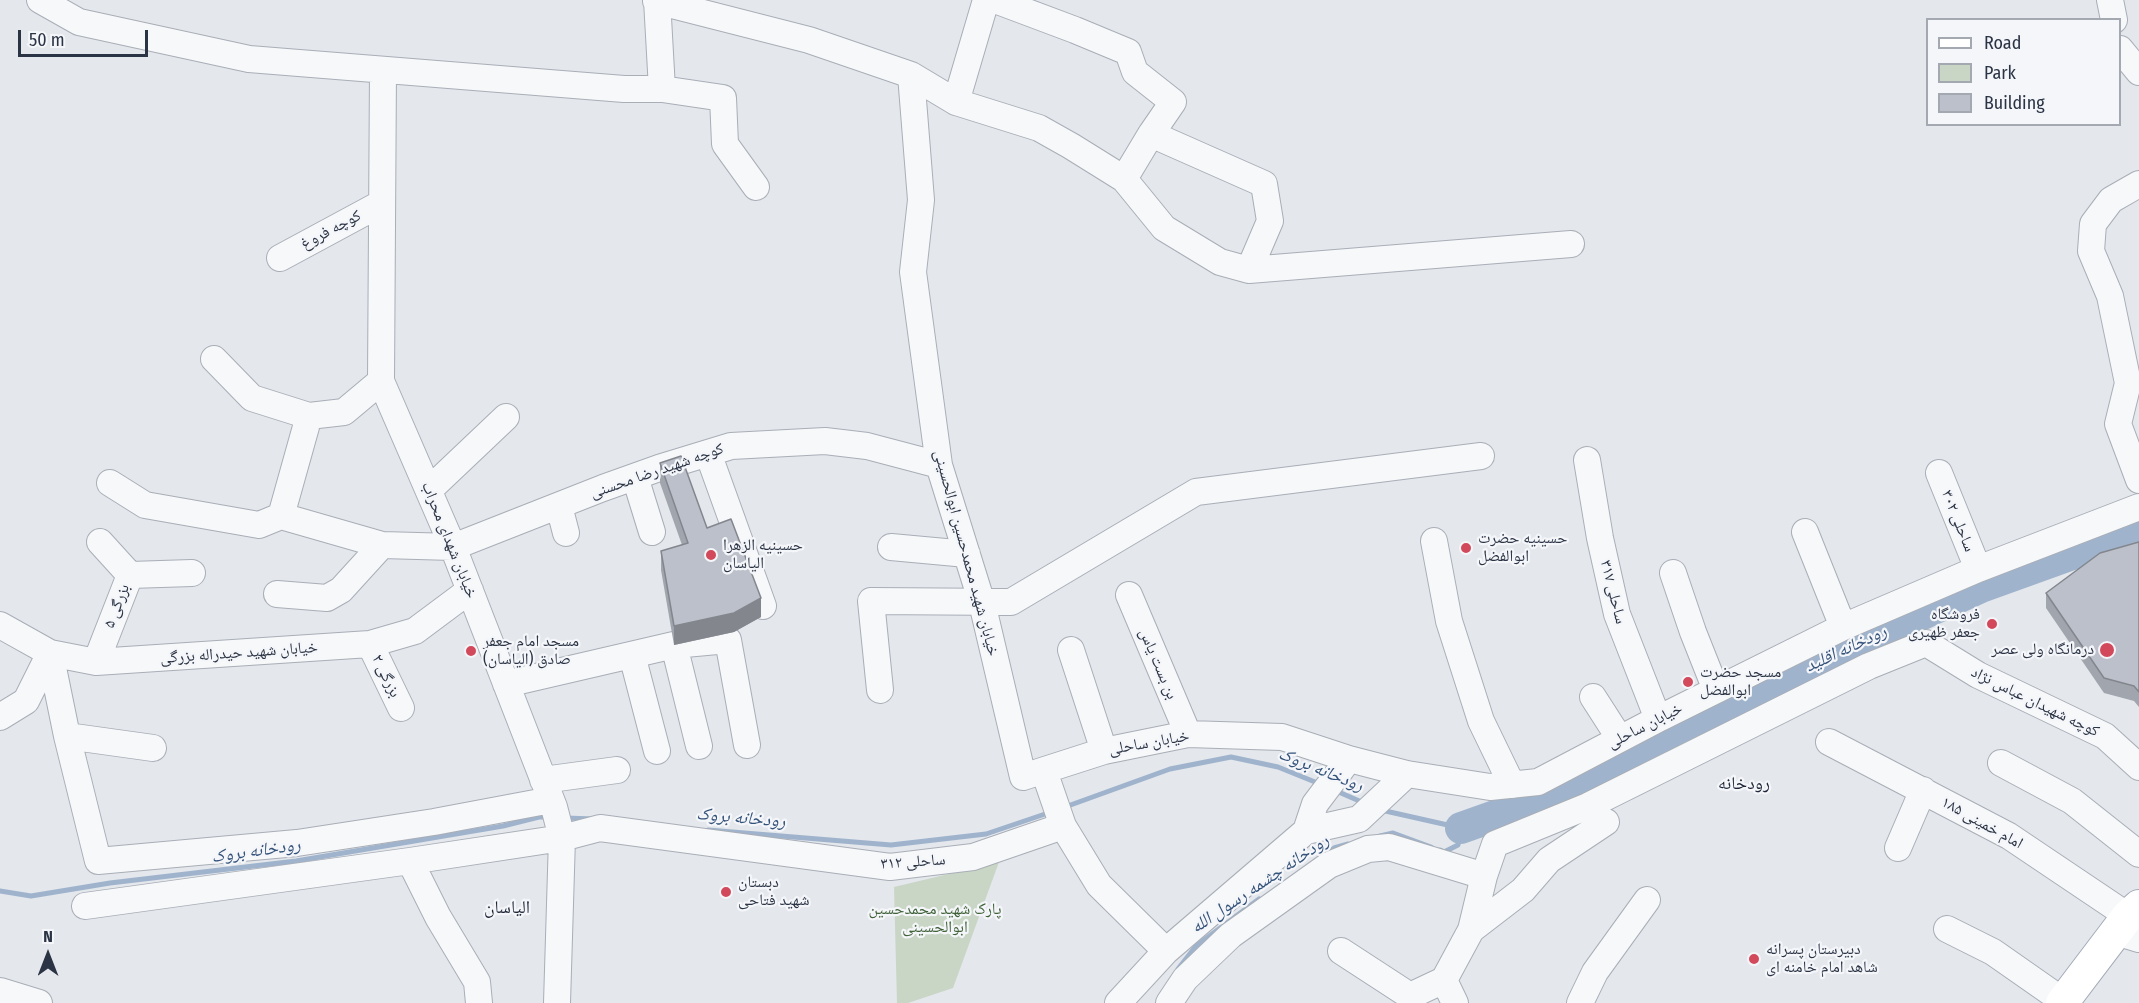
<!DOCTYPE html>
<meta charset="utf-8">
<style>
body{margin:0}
#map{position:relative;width:2139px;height:1003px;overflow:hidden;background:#e4e7ec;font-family:"Fira Sans Condensed",sans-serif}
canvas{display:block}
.legend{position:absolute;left:1926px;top:18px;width:195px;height:108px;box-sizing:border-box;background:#f4f6f9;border:2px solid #a4a8b1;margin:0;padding:8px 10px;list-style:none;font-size:18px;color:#2b3445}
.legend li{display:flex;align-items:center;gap:12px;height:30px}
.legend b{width:30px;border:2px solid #a4a8b1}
.north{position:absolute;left:18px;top:925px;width:60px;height:60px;-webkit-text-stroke:4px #f4f6f9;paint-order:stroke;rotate:0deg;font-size:16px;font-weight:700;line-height:24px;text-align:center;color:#2b3445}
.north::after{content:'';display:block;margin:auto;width:21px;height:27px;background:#2b3445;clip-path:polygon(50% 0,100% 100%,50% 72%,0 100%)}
.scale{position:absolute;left:18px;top:30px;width:130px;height:27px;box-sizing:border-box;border:3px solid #2b3445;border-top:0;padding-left:8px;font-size:18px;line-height:21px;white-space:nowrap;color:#2b3445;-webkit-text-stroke:4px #f4f6f9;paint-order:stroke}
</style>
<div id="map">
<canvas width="2139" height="1003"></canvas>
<ul class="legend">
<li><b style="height:8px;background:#fff"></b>Road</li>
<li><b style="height:16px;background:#c9d6c5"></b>Park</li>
<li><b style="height:16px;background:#bbc0ca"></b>Building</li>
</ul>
<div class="north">N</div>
<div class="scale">50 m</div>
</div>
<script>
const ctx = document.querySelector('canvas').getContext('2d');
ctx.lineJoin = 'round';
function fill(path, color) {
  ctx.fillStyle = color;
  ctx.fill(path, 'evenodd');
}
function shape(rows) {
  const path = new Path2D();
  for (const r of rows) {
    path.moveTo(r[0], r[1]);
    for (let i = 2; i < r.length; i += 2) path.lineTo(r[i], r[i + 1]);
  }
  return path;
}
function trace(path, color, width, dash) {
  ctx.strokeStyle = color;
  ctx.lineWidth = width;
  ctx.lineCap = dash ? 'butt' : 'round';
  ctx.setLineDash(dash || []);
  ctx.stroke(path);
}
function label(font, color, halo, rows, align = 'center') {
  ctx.font = font + ' "Fira Sans Condensed","Noto Naskh Arabic",sans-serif';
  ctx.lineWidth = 4.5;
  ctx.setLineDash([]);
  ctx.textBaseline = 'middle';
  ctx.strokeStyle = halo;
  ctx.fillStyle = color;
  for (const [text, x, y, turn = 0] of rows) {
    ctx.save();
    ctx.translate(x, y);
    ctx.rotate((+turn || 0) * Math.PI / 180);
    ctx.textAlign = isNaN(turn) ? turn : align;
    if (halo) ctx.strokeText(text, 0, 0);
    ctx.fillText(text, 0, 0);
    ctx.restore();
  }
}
fill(shape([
 [999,862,953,988,908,1003,897,1003,894,887]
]), '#c9d6c5');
trace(shape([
 [1334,790,1364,803],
 [1065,807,1170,769,1231,757,1278,767,1320,784],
 [1381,810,1461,828,1458,845,1444,852,1440,850],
 [565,818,594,819],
 [708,830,891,845,986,834,1051,812],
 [1380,836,1393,833,1431,847],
 [1326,853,1334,848,1348,844],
 [0,891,31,896,110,883,296,861,503,826,539,817,549,817],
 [1178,969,1196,946,1259,899]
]), '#9fb4cc', 5);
trace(shape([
 [1461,828,1571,789,1782,679,1981,587,2139,530]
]), '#9fb4cc', 32);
const minor = shape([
 [40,0,79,22,249,59,624,89,662,89,657,0],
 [995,0,1075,30,1128,52,1135,72,1173,102,1151,134],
 [2110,0,2114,20],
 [656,1,809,40,911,75,956,102,1039,128,1071,146,1124,179,1164,228,1220,262,1249,270,1571,244],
 [2120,49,2139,72],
 [383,70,381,381,453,547,554,807,562,838,557,1003],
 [911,75,921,200,913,272,939,465,982,603,1023,777,1104,751,1188,734,1282,737,1349,759,1407,774,1490,787,1538,782,1658,719,1843,627,1978,569,2139,507],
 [662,89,723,98,725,144,756,187],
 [956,102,986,0],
 [1124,179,1151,134,1264,184,1270,221,1249,270],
 [2139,184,2111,200,2093,224,2091,251,2110,296,2128,383,2118,424,2139,480],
 [280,258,382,203],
 [214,359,252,398,309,416,344,412,381,381],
 [708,453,763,606],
 [1587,460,1600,538,1617,614,1658,719],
 [1939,473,1978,569],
 [635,477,652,532],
 [110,483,145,505,259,525,281,516,382,545,453,547,603,488,659,468,731,446,825,441,867,446,939,465],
 [429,490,506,417],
 [559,506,566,533],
 [281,516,309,416],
 [1805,532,1843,627],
 [1434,541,1449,621,1481,721,1512,785],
 [100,542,130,575],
 [891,547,967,554],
 [1673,573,1693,632,1716,690],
 [277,594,327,598,341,590,382,545],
 [1129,595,1188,734],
 [0,625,50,653,96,662,370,644,415,631,470,590],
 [370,644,401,708],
 [674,645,699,746],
 [1071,650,1104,751],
 [50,653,67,736,98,861,297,843,434,822,551,800],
 [632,655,657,751],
 [96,662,130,575,192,573],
 [506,684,674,645,728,640,747,745],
 [880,690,871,601,1011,602,1196,492,1481,456],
 [1593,697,1620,739],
 [0,717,26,701,50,653],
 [67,736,153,748],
 [1829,742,2009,836,2128,916],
 [2001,763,2072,801,2139,854],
 [1044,771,1063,826],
 [543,780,617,770],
 [1306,831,1359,819,1407,774],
 [1898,848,1923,790],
 [410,861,438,917,477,982,479,1003],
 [85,906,410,861,562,838,600,828,890,867,973,857,1063,826,1099,885,1166,951],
 [1947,929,1993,952,2063,1001],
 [1471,930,1523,890,1549,860,1606,822],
 [2116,932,2139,939],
 [1341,951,1410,996,1444,980],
 [0,991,39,1003],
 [1118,1003,1166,951,1306,831,1315,804,1349,759],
 [1169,1003,1185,979,1231,935,1329,865,1368,849,1389,847,1484,876],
 [1455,1003,1444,980,1471,930,1484,876,1495,844,1588,806,1869,666,1926,643,1978,675,2105,736,2139,767],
 [1580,1003,1595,972,1647,900]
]);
const major = shape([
 [2062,1003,2128,916,2139,906]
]);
trace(minor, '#a9aeb7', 28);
trace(major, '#a3abb8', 34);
trace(minor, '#f7f8fa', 26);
trace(major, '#fff', 32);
fill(shape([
 [660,463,707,528,761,617,734,632,674,645,661,570,661,551,682,545,660,483],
 [2139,542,2139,707,2134,701,2104,693,2046,608,2046,593]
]), '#a1a5ae');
fill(shape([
 [761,598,761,617,734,632,674,645,674,626]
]), '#83868d');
const building = shape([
 [681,456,707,528,731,519,761,598,734,613,674,626,661,551,688,543,660,463,681,456],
 [2139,542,2139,692,2134,686,2104,678,2046,593,2100,553,2139,542]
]);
fill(building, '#bbc0ca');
trace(building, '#83868d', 1.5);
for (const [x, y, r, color] of [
 [1466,548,6,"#d1495b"],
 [711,555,6,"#d1495b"],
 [1992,624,6,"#d1495b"],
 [2107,650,8,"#d1495b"],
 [471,651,6,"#d1495b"],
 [1688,682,6,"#d1495b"],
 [726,892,6,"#d1495b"],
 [1754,959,6,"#d1495b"]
]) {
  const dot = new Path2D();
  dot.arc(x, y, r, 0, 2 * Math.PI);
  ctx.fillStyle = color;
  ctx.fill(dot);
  trace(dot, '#f4f6f9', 2);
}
label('16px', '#2b3445', '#f4f6f9', [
 ["کوچه فروغ",331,230,-28],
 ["کوچه شهید رضا محسنی",657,471,-19],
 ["ساحلی ۳۰۲",1958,521,68],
 ["خیابان شهدای محراب",449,540,68],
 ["خیابان شهید محمدحسین ابوالحسینی",966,553,75],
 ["ساحلی ۳۱۷",1613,592,76],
 ["بزرگی ۵",117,606,-69],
 ["خیابان شهید حیدراله بزرگی",239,653,-4],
 ["بن بست یاس",1158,664,67],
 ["بزرگی ۲",386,676,64],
 ["کوچه شهیدان عباس نژاد",2035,702,26],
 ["خیابان ساحلی",1645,726,-27],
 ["خیابان ساحلی",1149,743,-10],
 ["امام خمینی ۱۸۵",1982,823,29],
 ["ساحلی ۳۱۲",913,862,-4]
]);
label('16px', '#2b3445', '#f4f6f9', [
 ["حسینیه حضرت",1478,539],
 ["ابوالفضل",1478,557],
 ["حسینیه الزهرا",723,546],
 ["الیاسان",723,564],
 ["فروشگاه",1980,615,"right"],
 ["جعفر ظهیری",1980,633,"right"],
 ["مسجد امام جعفر",483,642],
 ["صادق (الیاسان)",483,660],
 ["درمانگاه ولی عصر",2094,650,"right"],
 ["مسجد حضرت",1700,673],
 ["ابوالفضل",1700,691],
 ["دبستان",738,883],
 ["شهید فتاحی",738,901],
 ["دبیرستان پسرانه",1766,950],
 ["شاهد امام خامنه ای",1766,968]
], 'left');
label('16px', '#3f6138', '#f4f6f9', [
 ["پارک شهید محمدحسین",935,910],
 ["ابوالحسینی",935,928]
]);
label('italic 18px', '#34527a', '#f4f6f9', [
 ["رودخانه اقلید",1846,649,-25],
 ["رودخانه بروک",1321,770,22],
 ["رودخانه بروک",741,818,5],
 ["رودخانه بروک",256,851,-8],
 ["رودخانه چشمه رسول الله",1260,884,-34]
]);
label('18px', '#1d2536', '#f4f6f9', [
 ["رودخانه",1744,784],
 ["الیاسان",507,908]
]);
</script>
